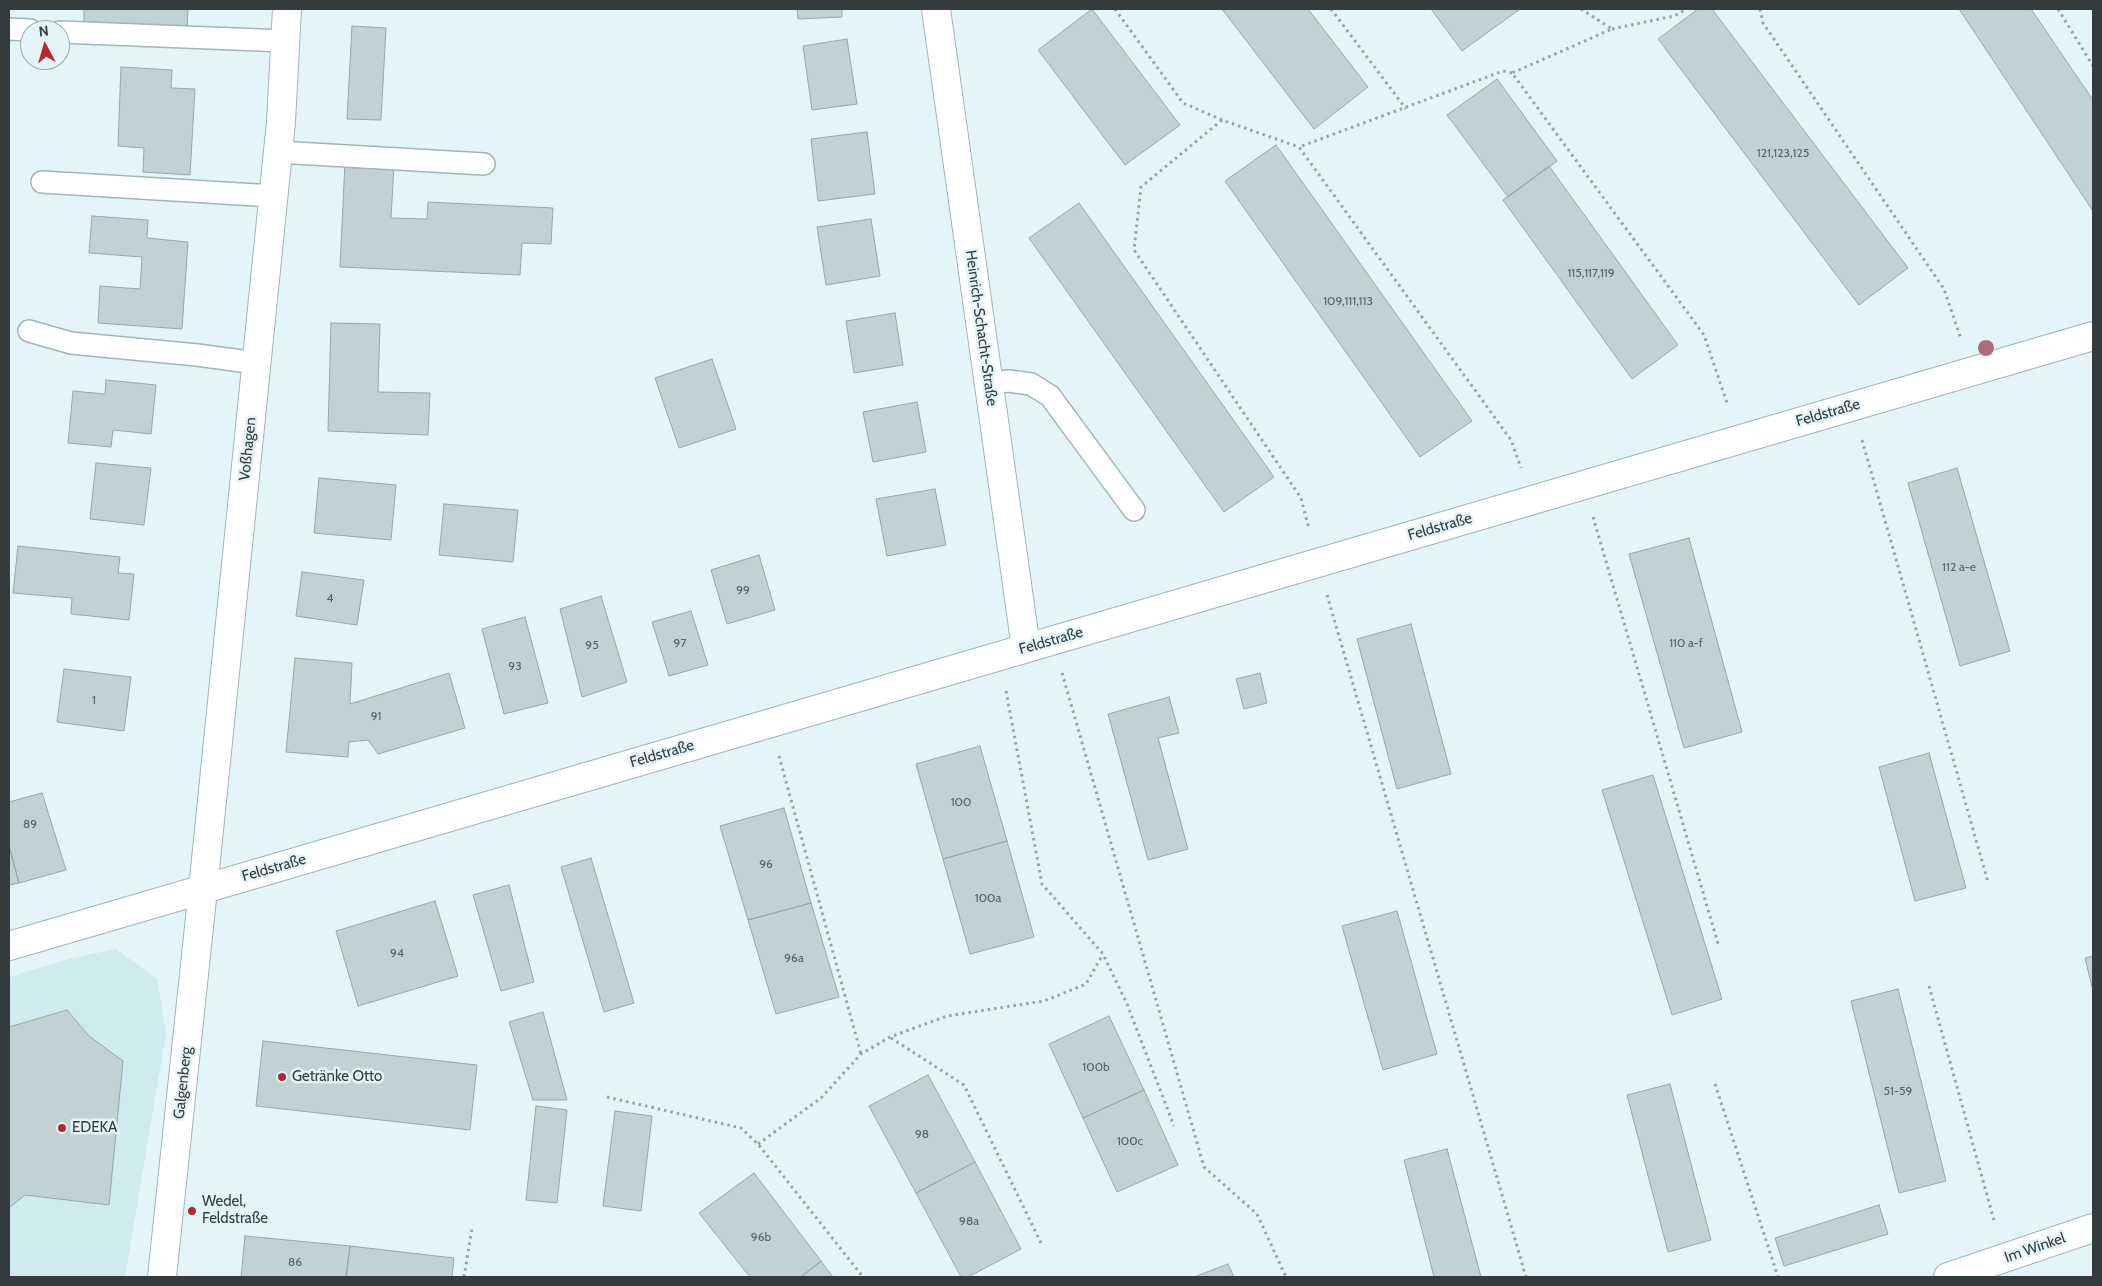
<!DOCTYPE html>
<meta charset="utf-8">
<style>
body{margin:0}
#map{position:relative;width:2102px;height:1286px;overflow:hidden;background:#e3f5f8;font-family:Cabin,sans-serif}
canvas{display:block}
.frame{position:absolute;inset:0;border:10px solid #333b3c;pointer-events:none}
.north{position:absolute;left:20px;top:20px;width:50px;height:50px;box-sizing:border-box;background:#e3f5f8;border:1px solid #9dabad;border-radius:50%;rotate:354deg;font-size:14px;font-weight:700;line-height:20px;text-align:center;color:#333b3c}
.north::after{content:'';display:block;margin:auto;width:18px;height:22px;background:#b82731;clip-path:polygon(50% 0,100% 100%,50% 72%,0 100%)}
</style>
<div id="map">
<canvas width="2102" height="1286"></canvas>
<div class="frame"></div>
<div class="north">N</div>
</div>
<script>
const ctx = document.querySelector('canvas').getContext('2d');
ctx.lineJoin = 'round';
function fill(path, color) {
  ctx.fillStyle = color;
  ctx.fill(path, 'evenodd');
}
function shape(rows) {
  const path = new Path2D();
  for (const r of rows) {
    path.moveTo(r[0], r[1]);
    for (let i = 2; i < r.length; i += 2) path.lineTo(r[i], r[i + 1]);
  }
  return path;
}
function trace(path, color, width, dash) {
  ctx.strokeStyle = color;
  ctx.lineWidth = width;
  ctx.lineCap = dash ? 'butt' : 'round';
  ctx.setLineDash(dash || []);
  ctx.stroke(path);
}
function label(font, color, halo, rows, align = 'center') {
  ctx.font = font + ' Cabin,sans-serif';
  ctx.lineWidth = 5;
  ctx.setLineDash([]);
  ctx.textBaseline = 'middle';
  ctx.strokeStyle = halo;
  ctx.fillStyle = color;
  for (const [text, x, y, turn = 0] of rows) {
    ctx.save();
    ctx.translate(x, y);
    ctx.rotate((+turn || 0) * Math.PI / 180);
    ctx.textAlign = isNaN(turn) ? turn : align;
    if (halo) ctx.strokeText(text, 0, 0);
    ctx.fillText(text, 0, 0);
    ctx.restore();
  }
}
fill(shape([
 [116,949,157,979,166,1034,125,1277,9,1277,9,977,68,959]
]), '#cfebef');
const building = shape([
 [84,9,188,9,187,30,84,26,84,9],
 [797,9,842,9,842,17,798,19,797,9],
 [1092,9,1180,125,1125,165,1038,50,1092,9],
 [1222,9,1308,9,1368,87,1314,129,1222,9],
 [1431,9,1520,9,1462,51,1431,9],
 [1698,9,1712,9,1908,268,1859,305,1658,39,1698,9],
 [1959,9,2031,9,2093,100,2093,211,1959,9],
 [352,26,386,28,381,120,347,119,352,26],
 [847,39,857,104,812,110,803,46,847,39],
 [121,67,172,70,171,88,195,89,190,175,143,172,144,148,118,146,121,67],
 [1497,79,1557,161,1508,197,1447,115,1497,79],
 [867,132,875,194,818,201,811,139,867,132],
 [1276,145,1472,421,1420,457,1225,181,1276,145],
 [345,162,394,165,391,218,427,219,428,202,553,208,551,244,522,243,520,275,340,267,345,162],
 [1549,166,1678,345,1632,379,1503,200,1549,166],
 [1079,203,1274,477,1224,512,1029,238,1079,203],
 [92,216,148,220,147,238,188,242,182,329,98,323,100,286,140,289,142,257,89,253,92,216],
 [871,219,880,276,826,285,817,227,871,219],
 [895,313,903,365,854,373,846,321,895,313],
 [331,323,380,324,378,392,430,393,428,435,328,431,331,323],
 [712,359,736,429,679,448,655,378,712,359],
 [106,380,156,385,151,434,113,430,111,447,68,443,73,391,105,394,106,380],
 [917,402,926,452,873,462,863,412,917,402],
 [96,463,151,468,144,525,90,519,96,463],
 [1957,468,2010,651,1960,666,1908,483,1957,468],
 [319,478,396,485,391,540,314,533,319,478],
 [935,489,946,545,887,556,876,499,935,489],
 [444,504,518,510,513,562,439,555,444,504],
 [1689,538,1742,732,1684,748,1629,554,1689,538],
 [18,546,120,557,118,573,134,574,129,620,71,614,72,598,13,593,18,546],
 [759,555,775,610,727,624,711,570,759,555],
 [302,572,364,580,357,625,296,616,302,572],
 [601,596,627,682,582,697,560,609,601,596],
 [691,611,708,665,669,676,652,622,691,611],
 [525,617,548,703,504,714,482,629,525,617],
 [1411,624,1451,774,1397,789,1357,639,1411,624],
 [295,658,352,663,350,704,449,673,465,728,378,754,368,740,349,742,348,757,286,752,295,658],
 [64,669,131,677,124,731,57,722,64,669],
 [1260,673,1267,703,1244,709,1236,679,1260,673],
 [1169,697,1179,733,1158,738,1188,849,1148,860,1108,714,1169,697],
 [980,746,1007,841,943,859,916,764,980,746],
 [1929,753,1966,888,1915,901,1879,767,1929,753],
 [1653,775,1722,999,1672,1015,1602,790,1653,775],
 [42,793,66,870,19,883,9,846,9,802,42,793],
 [784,808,811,903,748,920,720,826,784,808],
 [1007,841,1034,937,970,954,943,859,1007,841],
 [9,846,19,883,9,885,9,846],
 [591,858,634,1003,604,1012,561,867,591,858],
 [509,885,534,982,501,991,473,895,509,885],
 [435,901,458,976,358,1006,336,931,435,901],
 [811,903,839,997,776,1014,748,920,811,903],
 [1397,911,1437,1054,1383,1070,1342,926,1397,911],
 [2093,956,2093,991,2085,958,2093,956],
 [1898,989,1946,1181,1899,1193,1851,1001,1898,989],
 [67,1010,89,1036,123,1061,109,1205,25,1195,9,1208,9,1027,67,1010],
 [543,1012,567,1100,533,1100,509,1022,543,1012],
 [1109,1016,1144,1090,1083,1118,1049,1044,1109,1016],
 [263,1041,477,1065,470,1130,256,1106,263,1041],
 [928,1075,975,1162,916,1193,869,1106,928,1075],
 [1670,1084,1711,1240,1668,1252,1627,1095,1670,1084],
 [1144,1090,1178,1165,1117,1192,1083,1118,1144,1090],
 [536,1106,567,1110,557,1203,526,1200,536,1106],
 [615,1111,652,1116,641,1211,603,1206,615,1111],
 [1447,1149,1481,1277,1434,1277,1404,1160,1447,1149],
 [975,1162,1021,1249,968,1277,961,1277,916,1193,975,1162],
 [754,1173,821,1261,801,1277,750,1277,699,1213,754,1173],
 [1879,1205,1888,1234,1784,1266,1775,1238,1879,1205],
 [245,1236,350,1246,346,1277,241,1277,245,1236],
 [350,1246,454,1258,452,1277,346,1277,350,1246],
 [821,1261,833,1277,801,1277,821,1261],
 [1228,1264,1234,1277,1194,1277,1228,1264]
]);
fill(building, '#c0d2d4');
trace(building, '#96a7a9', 1);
const lane = shape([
 [9,29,30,30],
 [60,32,285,41],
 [278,152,484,164],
 [42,182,273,196],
 [29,331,71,343,197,355,256,363],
 [988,383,1009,381,1031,384,1050,396,1134,510]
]);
const street = shape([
 [936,9,1026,648],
 [203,889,281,122,287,9],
 [1948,1277,2093,1228]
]);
const secondary = shape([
 [9,946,2093,336],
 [162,1277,203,889]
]);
trace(lane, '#a2b4b6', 24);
trace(street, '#a2b4b6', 30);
trace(secondary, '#a2b4b6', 30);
trace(shape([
 [1115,9,1183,103,1222,120,1299,147],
 [1331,9,1406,109],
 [1581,9,1612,29,1512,73,1704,335,1728,406],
 [1760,9,1763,23,1944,289,1961,339],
 [2058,9,2093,66],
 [1612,29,1674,16,1687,9],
 [1512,73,1503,71,1299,147,1511,440,1521,468],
 [1222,120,1141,187,1134,250,1301,498,1309,529],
 [1862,440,1988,882],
 [1593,517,1719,947],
 [1327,595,1526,1277],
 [1062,673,1204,1167,1257,1214,1286,1277],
 [1006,691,1042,884,1103,954,1127,1004,1174,1126],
 [779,756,861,1054],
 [1929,986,1995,1224],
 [891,1038,964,1085,1041,1243],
 [1715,1084,1778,1277],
 [607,1097,741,1128,758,1144,863,1277],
 [758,1144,821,1098,861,1054,890,1037,947,1016,1044,1001,1086,984,1103,954],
 [464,1277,472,1228]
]), '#95a3a5', 3, [2.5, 4]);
trace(lane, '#fff', 21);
trace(street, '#fff', 28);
trace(secondary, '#fff', 28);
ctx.fillStyle = '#ab6e7b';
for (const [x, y] of [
 [1986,348]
]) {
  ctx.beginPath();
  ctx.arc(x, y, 8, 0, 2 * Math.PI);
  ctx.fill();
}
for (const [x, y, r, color] of [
 [282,1077,5,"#b82731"],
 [62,1128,5,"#b82731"],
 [192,1211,5,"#b82731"]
]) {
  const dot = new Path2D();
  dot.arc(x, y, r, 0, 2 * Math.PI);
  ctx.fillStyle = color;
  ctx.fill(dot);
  trace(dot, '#e3f5f8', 2);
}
label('12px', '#566162', null, [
 ["121,123,125",1783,153],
 ["115,117,119",1591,273],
 ["109,111,113",1348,301],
 ["112 a-e",1959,567],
 ["99",743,590],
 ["4",330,598],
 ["97",680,643],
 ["110 a-f",1686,643],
 ["95",592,645],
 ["93",515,666],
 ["1",94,700],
 ["91",376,716],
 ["100",961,802],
 ["89",30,824],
 ["96",766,864],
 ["100a",988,898],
 ["94",397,953],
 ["96a",794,958],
 ["100b",1096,1067],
 ["51-59",1898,1091],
 ["98",922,1134],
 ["100c",1130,1141],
 ["98a",969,1221],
 ["96b",761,1237],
 ["86",295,1262]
]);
label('15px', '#333b3c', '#e3f5f8', [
 ["Heinrich-Schacht-Straße",981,328,82],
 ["Feldstraße",1828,413,-16],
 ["Voßhagen",248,449,-84],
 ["Feldstraße",1440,527,-16],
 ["Feldstraße",1051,641,-16],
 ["Feldstraße",662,754,-16],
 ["Feldstraße",274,868,-16],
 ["Galgenberg",183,1083,-84],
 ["Im Winkel",2035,1248,-19]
]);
label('15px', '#333b3c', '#e3f5f8', [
 ["Getränke Otto",292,1077],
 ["EDEKA",72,1128],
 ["Wedel,",202,1202],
 ["Feldstraße",202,1219]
], 'left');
</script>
